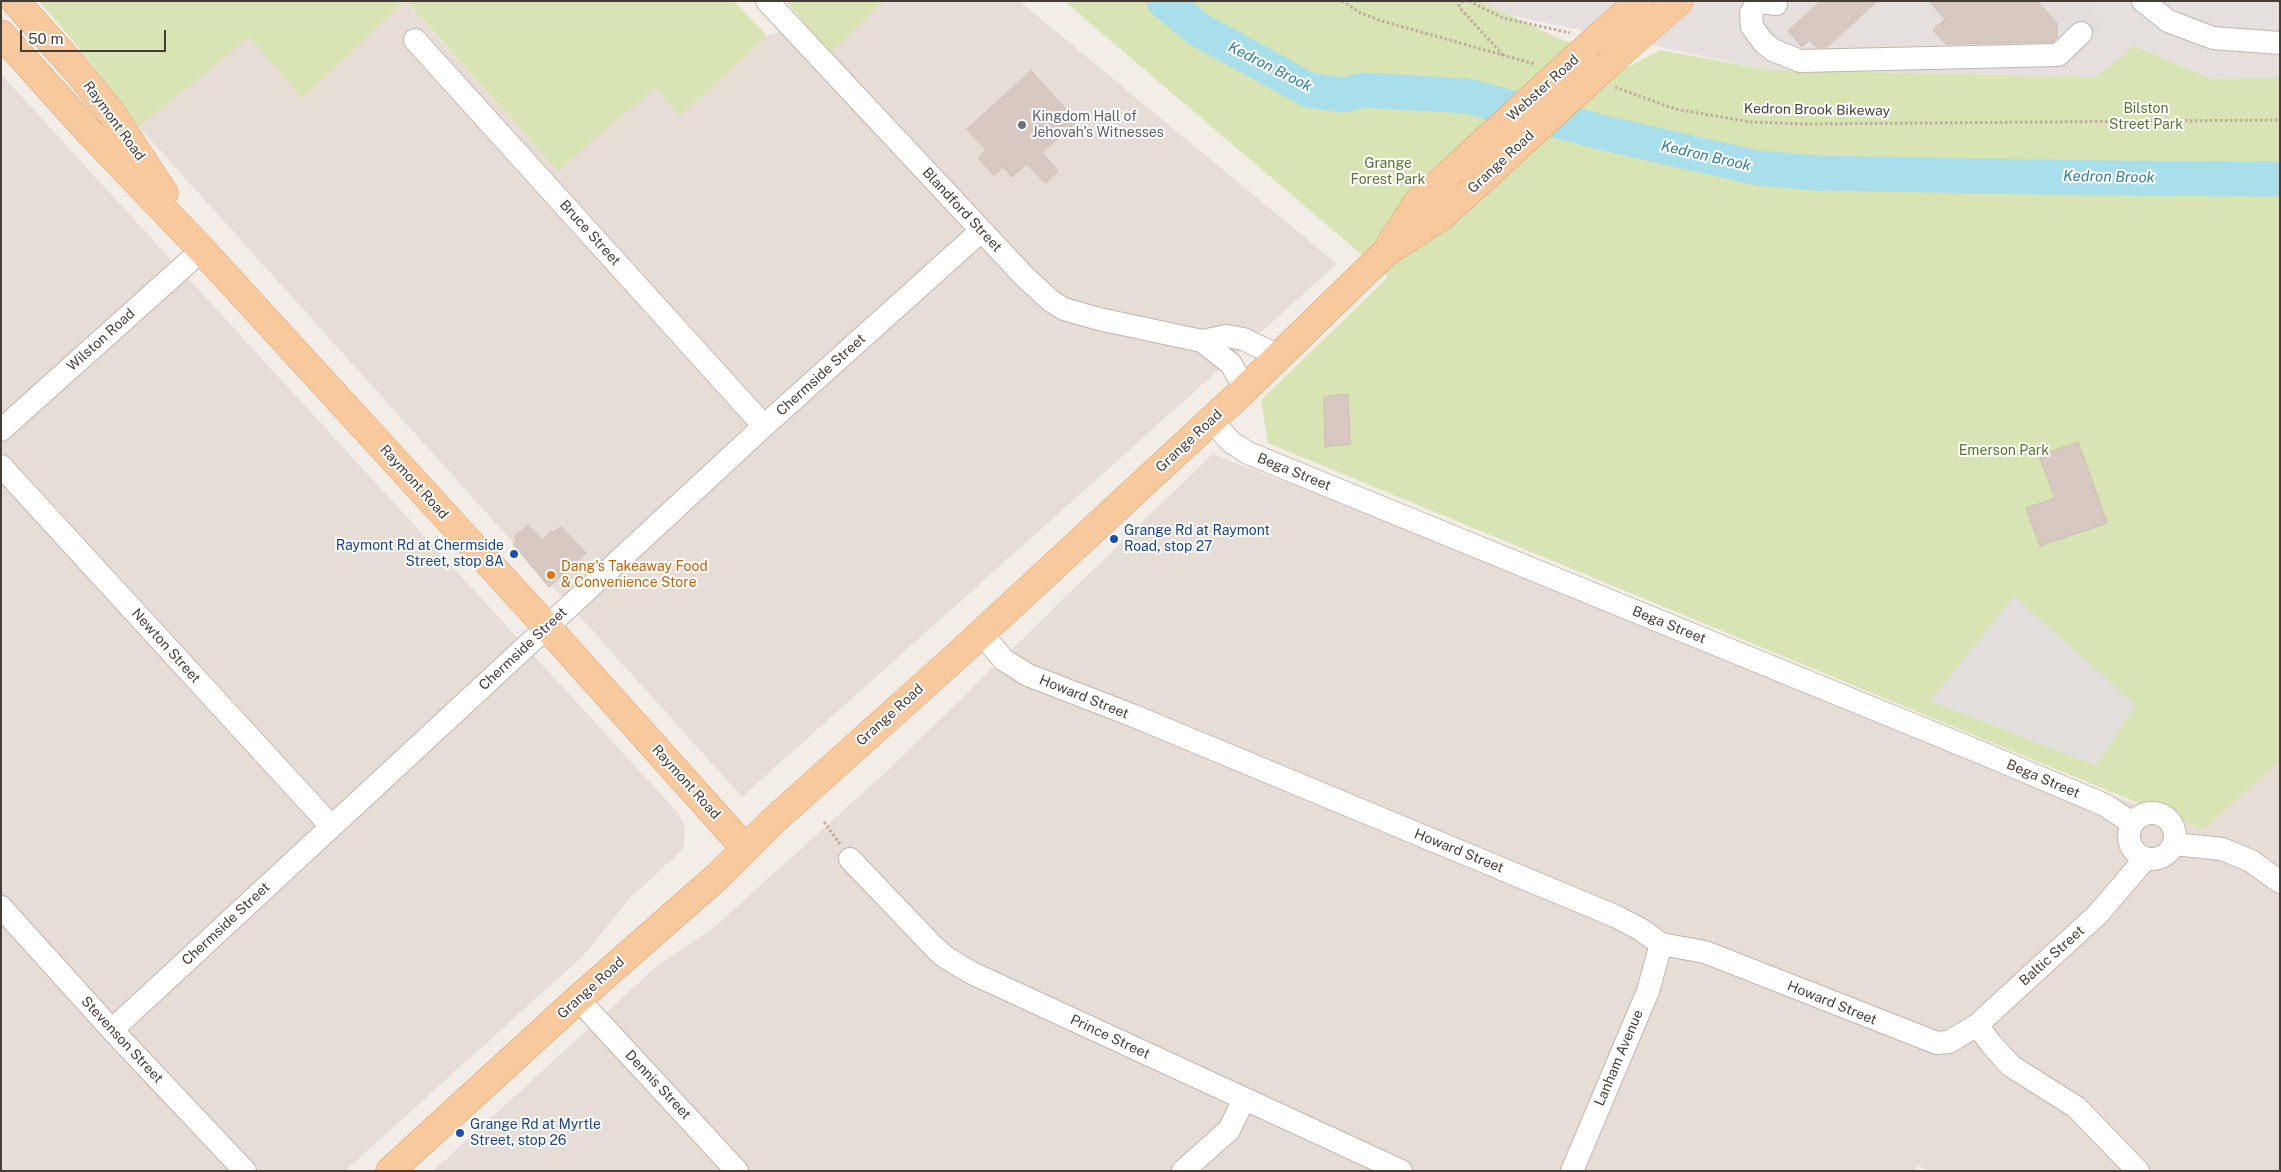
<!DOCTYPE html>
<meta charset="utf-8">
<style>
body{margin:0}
#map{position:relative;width:2281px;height:1172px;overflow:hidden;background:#f3ede8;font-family:"Public Sans",sans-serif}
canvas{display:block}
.frame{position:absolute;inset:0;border:2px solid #463d37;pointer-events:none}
.scale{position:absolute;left:20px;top:30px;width:146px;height:22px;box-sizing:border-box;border:2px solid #463d37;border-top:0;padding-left:6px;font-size:15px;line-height:18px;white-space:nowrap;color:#463d37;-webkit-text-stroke:4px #fff;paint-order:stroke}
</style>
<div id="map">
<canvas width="2281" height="1172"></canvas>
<div class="frame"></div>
<div class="scale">50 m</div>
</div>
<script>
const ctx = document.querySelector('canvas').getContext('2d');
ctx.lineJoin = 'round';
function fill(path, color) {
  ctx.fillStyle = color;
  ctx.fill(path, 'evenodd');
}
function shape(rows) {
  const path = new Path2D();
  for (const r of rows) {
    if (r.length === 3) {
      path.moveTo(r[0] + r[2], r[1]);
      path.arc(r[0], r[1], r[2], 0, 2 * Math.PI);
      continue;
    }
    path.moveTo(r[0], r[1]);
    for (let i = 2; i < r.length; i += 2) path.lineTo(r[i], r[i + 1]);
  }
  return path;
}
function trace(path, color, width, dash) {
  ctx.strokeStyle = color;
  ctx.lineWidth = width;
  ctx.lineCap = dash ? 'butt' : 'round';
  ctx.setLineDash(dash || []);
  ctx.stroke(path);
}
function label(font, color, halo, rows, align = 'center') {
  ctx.font = font + ' "Public Sans",sans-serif';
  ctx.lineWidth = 4;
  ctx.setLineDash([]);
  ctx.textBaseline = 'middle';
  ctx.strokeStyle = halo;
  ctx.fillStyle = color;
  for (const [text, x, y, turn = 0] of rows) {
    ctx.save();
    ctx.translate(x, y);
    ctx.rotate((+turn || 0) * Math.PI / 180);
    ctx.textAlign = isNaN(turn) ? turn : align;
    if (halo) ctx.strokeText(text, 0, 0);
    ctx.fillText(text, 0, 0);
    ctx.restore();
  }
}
fill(shape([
 [405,1,558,171,655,86,680,117,767,36,875,1,1019,1,1337,264,742,797,139,127,249,36,302,97],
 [1,74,679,814,685,828,684,845,681,851,629,899,585,954,345,1171,1,1171],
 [1212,454,2203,830,2280,761,2280,1171,1929,1171,1918,1166,1913,1171,433,1171,658,965,712,929,889,769]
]), '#e6ded6');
fill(shape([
 [1480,1,2280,1,2280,77,2212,79,2134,46,2097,77,1770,70,1509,15]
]), '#e5dfdd');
fill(shape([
 [39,1,405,1,302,98,249,37,139,127,75,43],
 [406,1,734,1,767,36,680,117,655,87,558,171],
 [786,1,884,1,830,53],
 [1064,1,1480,1,1558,38,1630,66,1660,50,1770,70,2096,77,2134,46,2212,79,2280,77,2280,761,2203,830,1268,443,1261,400,1388,277]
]), '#d9e4b4');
fill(shape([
 [2040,1,2085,1,2104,22,2079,45],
 [2014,596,2136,705,2096,766,1930,701]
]), '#e1dedc');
trace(shape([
 [1164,1,1198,29,1309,90,1343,95,1363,90,1467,96,1604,133,1758,168,1819,173,2099,178,2280,179]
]), '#a8dfeb', 35);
const building = shape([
 [1821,1,1877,1,1827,47,1816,47,1809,40,1802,47,1788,31,1821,1],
 [1929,1,2037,1,2057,23,2057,37,2053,42,1946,44,1933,30,1945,19,1929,1],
 [1031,71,1077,121,1042,153,1058,171,1045,183,1027,164,1012,177,1003,167,994,175,978,158,986,150,967,129,1031,71],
 [1348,394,1350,444,1325,447,1324,397,1348,394],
 [2078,442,2107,523,2040,546,2026,508,2055,498,2039,456,2078,442],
 [528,525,542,540,551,531,553,533,561,527,586,553,549,587,513,544,517,541,514,537,528,525]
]);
fill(building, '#d7c9c1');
trace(building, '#cebdb2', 1);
const minor = shape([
 [767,1,1024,276,1051,301,1064,309,1099,319,1202,341,1227,336,1243,339,1279,356],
 [2143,1,2168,21,2213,38,2280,43],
 [1776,4,1760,2,1755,6,1751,13,1752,27,1764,43,1773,50,1800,61,2058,55,2081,33],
 [415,40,764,426],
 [1202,341,1231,364,1245,389],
 [1211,420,1231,442,1248,453,1982,753,2105,805,2132,823],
 [1,430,202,250],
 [1,466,331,826],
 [981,633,1004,660,1028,675,1134,716,1615,916,1640,929,1661,944,1705,952,1937,1043,1949,1042,1977,1025,2097,915,2146,858],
 [2152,836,23],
 [2174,844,2222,849,2251,861,2280,882],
 [850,859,934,947,945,957,972,973,1401,1171],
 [1,907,112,1030,245,1171],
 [578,999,737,1171],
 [1977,1025,1992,1045,2011,1066,2076,1107,2138,1171],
 [112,1030,764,426,981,231],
 [1183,1171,1229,1130,1244,1099],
 [1572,1171,1648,991,1661,944]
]);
const major = shape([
 [15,1,74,67,112,114,164,193],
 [1,34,90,133,202,250,547,627,745,848],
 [1583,51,1639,1],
 [1610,62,1679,1],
 [1390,245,1417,203,1448,175],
 [390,1171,578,999,718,876,772,822,959,654,1245,389,1385,253,1443,215,1477,184]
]);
trace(minor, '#c1b6ae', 24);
trace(major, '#dca26d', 29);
trace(shape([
 [1342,1,1359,12,1378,20,1535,64],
 [1463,1,1459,5,1460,8,1503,55],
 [1469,1,1503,18,1570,33],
 [1615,87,1675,109,1751,122,1806,124,2280,120],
 [824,822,840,844]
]), '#beab9d', 3, [2.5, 2.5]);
trace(minor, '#fff', 22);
trace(major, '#f7c99d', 28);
const majorBridge = shape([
 [1448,175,1583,51],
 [1477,184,1610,62]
]);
trace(majorBridge, '#dca26d', 29, []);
trace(majorBridge, '#f7c99d', 28);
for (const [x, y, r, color] of [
 [1022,125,5,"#6b7280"],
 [1114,539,5,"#1a4fb4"],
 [514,554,5,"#1a4fb4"],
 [551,575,5,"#e8710a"],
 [460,1133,5,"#1a4fb4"]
]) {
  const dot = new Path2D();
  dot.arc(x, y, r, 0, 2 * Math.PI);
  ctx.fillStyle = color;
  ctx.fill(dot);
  trace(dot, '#fff', 2);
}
label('14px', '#463d37', '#fff', [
 ["Webster Road",1543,88,-42],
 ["Kedron Brook Bikeway",1817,110,1],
 ["Raymont Road",114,121,54],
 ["Grange Road",1501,162,-43],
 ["Blandford Street",962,210,47],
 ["Bruce Street",590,233,48],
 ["Wilston Road",101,340,-42],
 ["Chermside Street",821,375,-42],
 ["Grange Road",1189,441,-43],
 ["Bega Street",1294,472,22],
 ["Raymont Road",414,482,48],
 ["Bega Street",1669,625,22],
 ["Newton Street",166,646,48],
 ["Chermside Street",523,649,-43],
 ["Howard Street",1084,697,22],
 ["Grange Road",890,715,-42],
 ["Bega Street",2043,779,23],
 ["Raymont Road",686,782,48],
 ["Howard Street",1459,851,22],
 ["Chermside Street",226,924,-43],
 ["Baltic Street",2052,956,-42],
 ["Grange Road",591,988,-42],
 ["Howard Street",1832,1003,22],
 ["Prince Street",1110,1037,25],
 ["Stevenson Street",122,1040,47],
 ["Lanham Avenue",1619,1058,-67],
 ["Dennis Street",658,1085,47]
]);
label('14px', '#58742e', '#fff', [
 ["Bilston",2146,109],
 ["Street Park",2146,125],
 ["Grange",1388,164],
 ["Forest Park",1388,180],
 ["Emerson Park",2004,451]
]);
label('14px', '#5b616d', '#fff', [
 ["Kingdom Hall of",1032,117],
 ["Jehovah’s Witnesses",1032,133]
], 'left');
label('14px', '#164399', '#fff', [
 ["Grange Rd at Raymont",1124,531],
 ["Road, stop 27",1124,547],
 ["Raymont Rd at Chermside",504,546,"right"],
 ["Street, stop 8A",504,562,"right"],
 ["Grange Rd at Myrtle",470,1125],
 ["Street, stop 26",470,1141]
], 'left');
label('14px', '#c56008', '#fff', [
 ["Dang's Takeaway Food",561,567],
 ["& Convenience Store",561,583]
], 'left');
label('italic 15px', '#318093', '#fff', [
 ["Kedron Brook",1270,67,27],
 ["Kedron Brook",1706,156,13],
 ["Kedron Brook",2109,177,1]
]);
</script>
